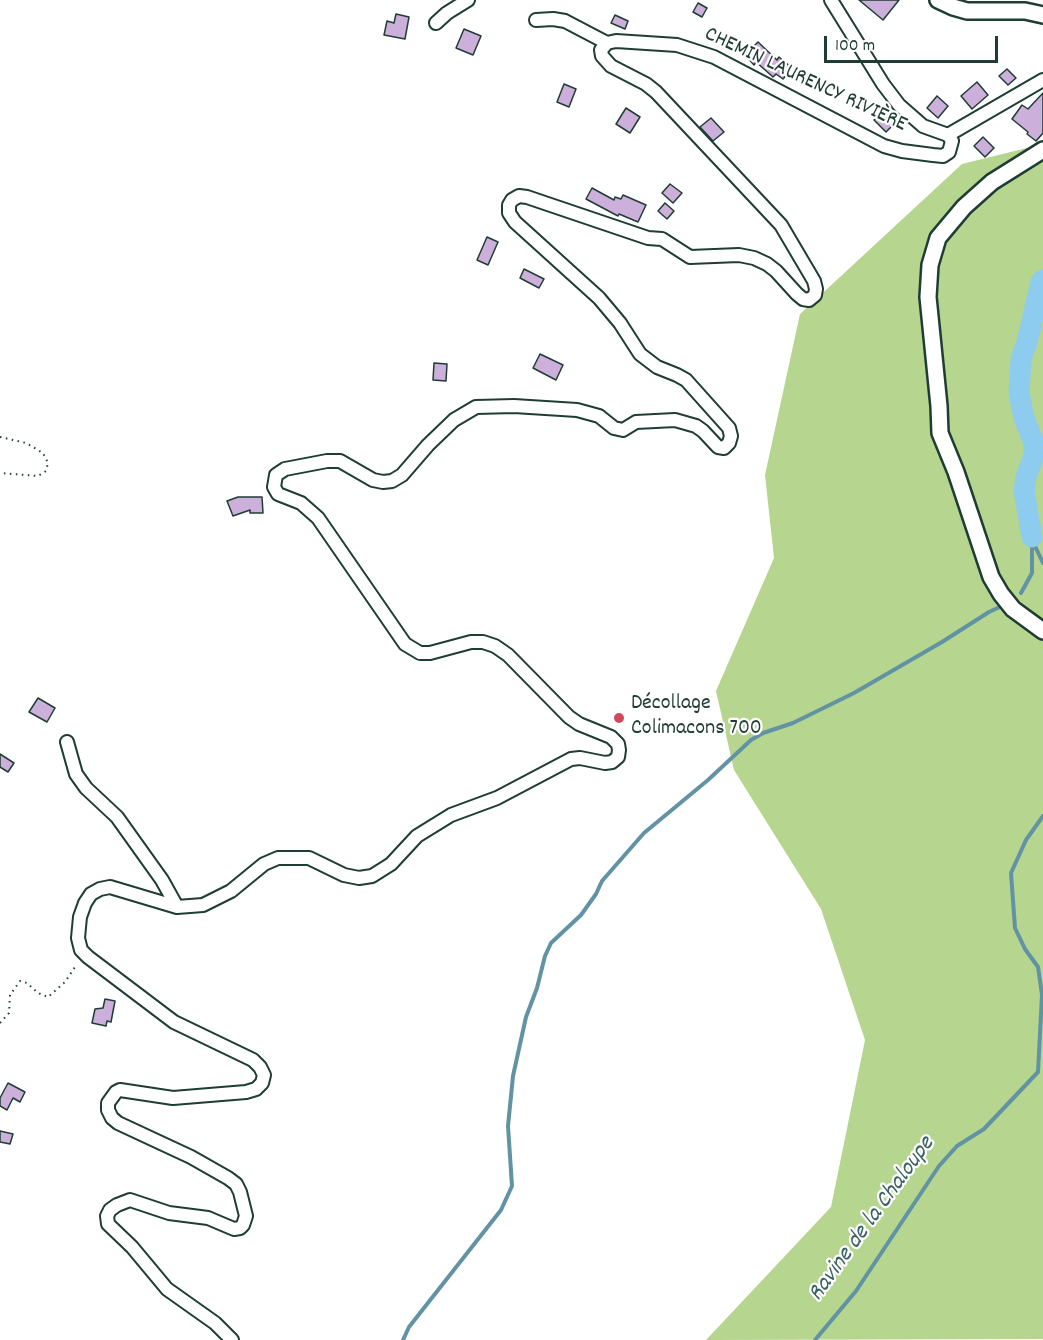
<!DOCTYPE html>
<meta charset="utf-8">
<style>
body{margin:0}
#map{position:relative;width:1043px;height:1340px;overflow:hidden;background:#fff;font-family:Dekko,sans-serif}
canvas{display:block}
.scale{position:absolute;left:824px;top:36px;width:174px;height:27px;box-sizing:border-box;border:3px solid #1f3d34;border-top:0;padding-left:8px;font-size:18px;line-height:21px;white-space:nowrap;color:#1f3d34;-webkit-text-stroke:4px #fff;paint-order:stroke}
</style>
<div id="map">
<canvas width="1043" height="1340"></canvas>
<div class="scale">100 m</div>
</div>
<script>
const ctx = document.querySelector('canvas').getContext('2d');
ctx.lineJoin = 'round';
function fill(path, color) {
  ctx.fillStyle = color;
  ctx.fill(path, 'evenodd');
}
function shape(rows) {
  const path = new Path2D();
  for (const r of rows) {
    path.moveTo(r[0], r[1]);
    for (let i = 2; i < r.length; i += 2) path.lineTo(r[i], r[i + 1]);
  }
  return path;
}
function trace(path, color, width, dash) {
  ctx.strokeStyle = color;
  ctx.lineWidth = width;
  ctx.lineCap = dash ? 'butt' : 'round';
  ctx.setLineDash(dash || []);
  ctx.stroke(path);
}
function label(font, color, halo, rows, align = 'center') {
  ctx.font = font + ' Dekko,sans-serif';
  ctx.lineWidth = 4.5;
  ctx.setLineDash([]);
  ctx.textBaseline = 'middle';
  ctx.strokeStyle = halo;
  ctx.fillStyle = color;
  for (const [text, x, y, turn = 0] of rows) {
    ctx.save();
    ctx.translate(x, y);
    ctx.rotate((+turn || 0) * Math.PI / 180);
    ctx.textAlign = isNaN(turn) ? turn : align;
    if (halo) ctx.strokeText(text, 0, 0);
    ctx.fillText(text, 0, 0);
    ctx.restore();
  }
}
fill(shape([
 [1043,144,1043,1339,706,1340,831,1207,865,1040,821,909,734,770,716,691,774,558,765,475,800,314,962,164]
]), '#b6d58e');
trace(shape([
 [1033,542,1043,563],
 [1021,593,1032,573,1032,537],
 [403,1340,409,1327,501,1210,512,1186,508,1126,513,1076,526,1017,537,988,545,956,551,943,581,915,596,894,602,881,644,833,708,780,751,740,763,733,793,723,854,693,942,642,989,612,1004,605],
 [815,1340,856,1291,939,1166,957,1146,984,1129,1038,1072,1042,995,1038,967,1025,949,1015,928,1011,873,1026,840,1043,816]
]), '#6193a4', 4);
trace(shape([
 [1032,537,1024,491,1026,477,1034,455,1034,443,1024,418,1019,393,1021,359,1027,342,1041,282,1043,280]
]), '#8dccee', 21);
const building = shape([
 [859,0,899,0,883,20,859,0],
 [698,3,707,8,702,17,693,12,698,3],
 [396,14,409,17,405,39,384,35,387,21,394,23,396,14],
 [615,15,628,21,625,29,611,23,615,15],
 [464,29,481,36,473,55,456,48,464,29],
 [758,42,777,60,779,57,792,68,783,79,776,74,773,77,756,62,754,65,745,55,758,42],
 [1007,69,1016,78,1008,85,999,76,1007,69],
 [977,82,988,95,972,109,961,96,977,82],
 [564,84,576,89,569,107,557,102,564,84],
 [1043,93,1043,133,1036,141,1027,134,1028,132,1012,119,1022,105,1028,109,1043,93],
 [937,96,948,106,938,118,927,108,937,96],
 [626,108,640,117,630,133,616,124,626,108],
 [885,109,897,121,886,132,874,120,885,109],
 [711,118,724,132,713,141,700,127,711,118],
 [983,137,994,148,985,157,974,146,983,137],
 [670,184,682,193,673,203,662,193,670,184],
 [592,188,614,200,615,197,621,199,623,195,646,205,638,222,619,214,618,216,586,199,592,188],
 [665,203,674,211,667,219,658,211,665,203],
 [487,237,498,242,488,265,477,260,487,237],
 [524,269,544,279,539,288,520,278,524,269],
 [540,354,563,365,556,380,533,368,540,354],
 [434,363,447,364,446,381,433,380,434,363],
 [238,497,262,497,263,513,250,513,250,510,233,516,227,501,238,497],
 [38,698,55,708,47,722,29,712,38,698],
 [0,754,14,763,8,772,0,767,0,754],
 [105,999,115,1001,111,1022,107,1021,106,1026,92,1023,95,1009,103,1008,105,999],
 [8,1083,25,1092,20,1102,13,1098,7,1110,0,1106,0,1098,8,1083],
 [0,1131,13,1134,10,1144,0,1142,0,1131]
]);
fill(building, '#cdafdb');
trace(building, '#1f3d34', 1.5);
const minor = shape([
 [536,20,553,19,565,21,607,43],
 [436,23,447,13,468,0],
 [948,135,1043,80],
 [67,742,76,774,86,788,117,817,162,880,177,907],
 [232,1340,215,1323,167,1289,132,1247,108,1224,107,1216,110,1210,117,1205,130,1200,169,1213,208,1218,234,1229,240,1228,243,1225,246,1216,240,1192,236,1184,228,1178,191,1157,118,1123,112,1118,108,1110,108,1103,116,1092,120,1090,173,1098,246,1092,256,1089,262,1083,264,1075,260,1067,253,1060,174,1022,88,957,81,950,78,938,80,917,85,903,91,894,100,889,110,887,177,907,203,905,231,891,264,864,278,858,309,858,344,875,359,878,372,876,391,864,417,836,451,815,497,798,571,759,580,758,605,763,612,762,618,757,619,750,618,744,611,737,579,724,569,717,508,655,495,646,483,642,471,642,430,653,420,653,405,644,318,518,301,503,278,494,274,487,276,475,285,469,327,461,340,461,373,480,383,482,392,481,402,475,428,445,454,420,476,407,514,406,577,410,599,416,614,428,623,430,636,422,675,420,696,426,703,431,718,447,724,448,729,443,731,436,729,428,686,380,677,375,657,367,640,354,620,323,599,298,515,222,509,213,509,205,512,200,519,196,527,197,648,238,662,239,690,257,739,255,754,258,767,264,776,271,797,294,803,299,809,300,815,295,816,289,814,281,781,225,656,92,646,84,611,66,602,56,601,50,607,43,616,41,677,45,714,57,884,146,902,151,933,155,943,156,949,152,952,141,948,135,923,126,899,105,883,84,831,0]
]);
const major = shape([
 [938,0,953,7,967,11,1025,11,1043,15],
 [1043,150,992,182,964,207,938,238,930,265,928,297,939,406,940,433,956,472,991,577,1001,594,1013,609,1043,631]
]);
trace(minor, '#1f3d34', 16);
trace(major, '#1f3d34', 20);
trace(shape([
 [0,437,26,443,43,453,48,463,46,471,38,476,0,473],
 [0,1023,9,1013,10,995,20,981,27,983,38,993,48,997,65,982,77,964]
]), '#1f3d34', 2, [1.5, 4.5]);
trace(minor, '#fff', 12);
trace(major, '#fff', 15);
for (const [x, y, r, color] of [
 [619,718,6,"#d1495b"]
]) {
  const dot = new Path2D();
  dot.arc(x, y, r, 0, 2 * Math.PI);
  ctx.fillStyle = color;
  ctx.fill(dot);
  trace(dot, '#fff', 2);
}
label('22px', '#1f3d34', '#fff', [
 ["CHEMIN LAURENCY RIVIÈRE",805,81,25]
]);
label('22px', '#1f3d34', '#fff', [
 ["Décollage",631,705],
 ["Colimacons 700",631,730]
], 'left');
label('italic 24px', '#3a6162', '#fff', [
 ["Ravine de la Chaloupe",873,1220,-54]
]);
</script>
